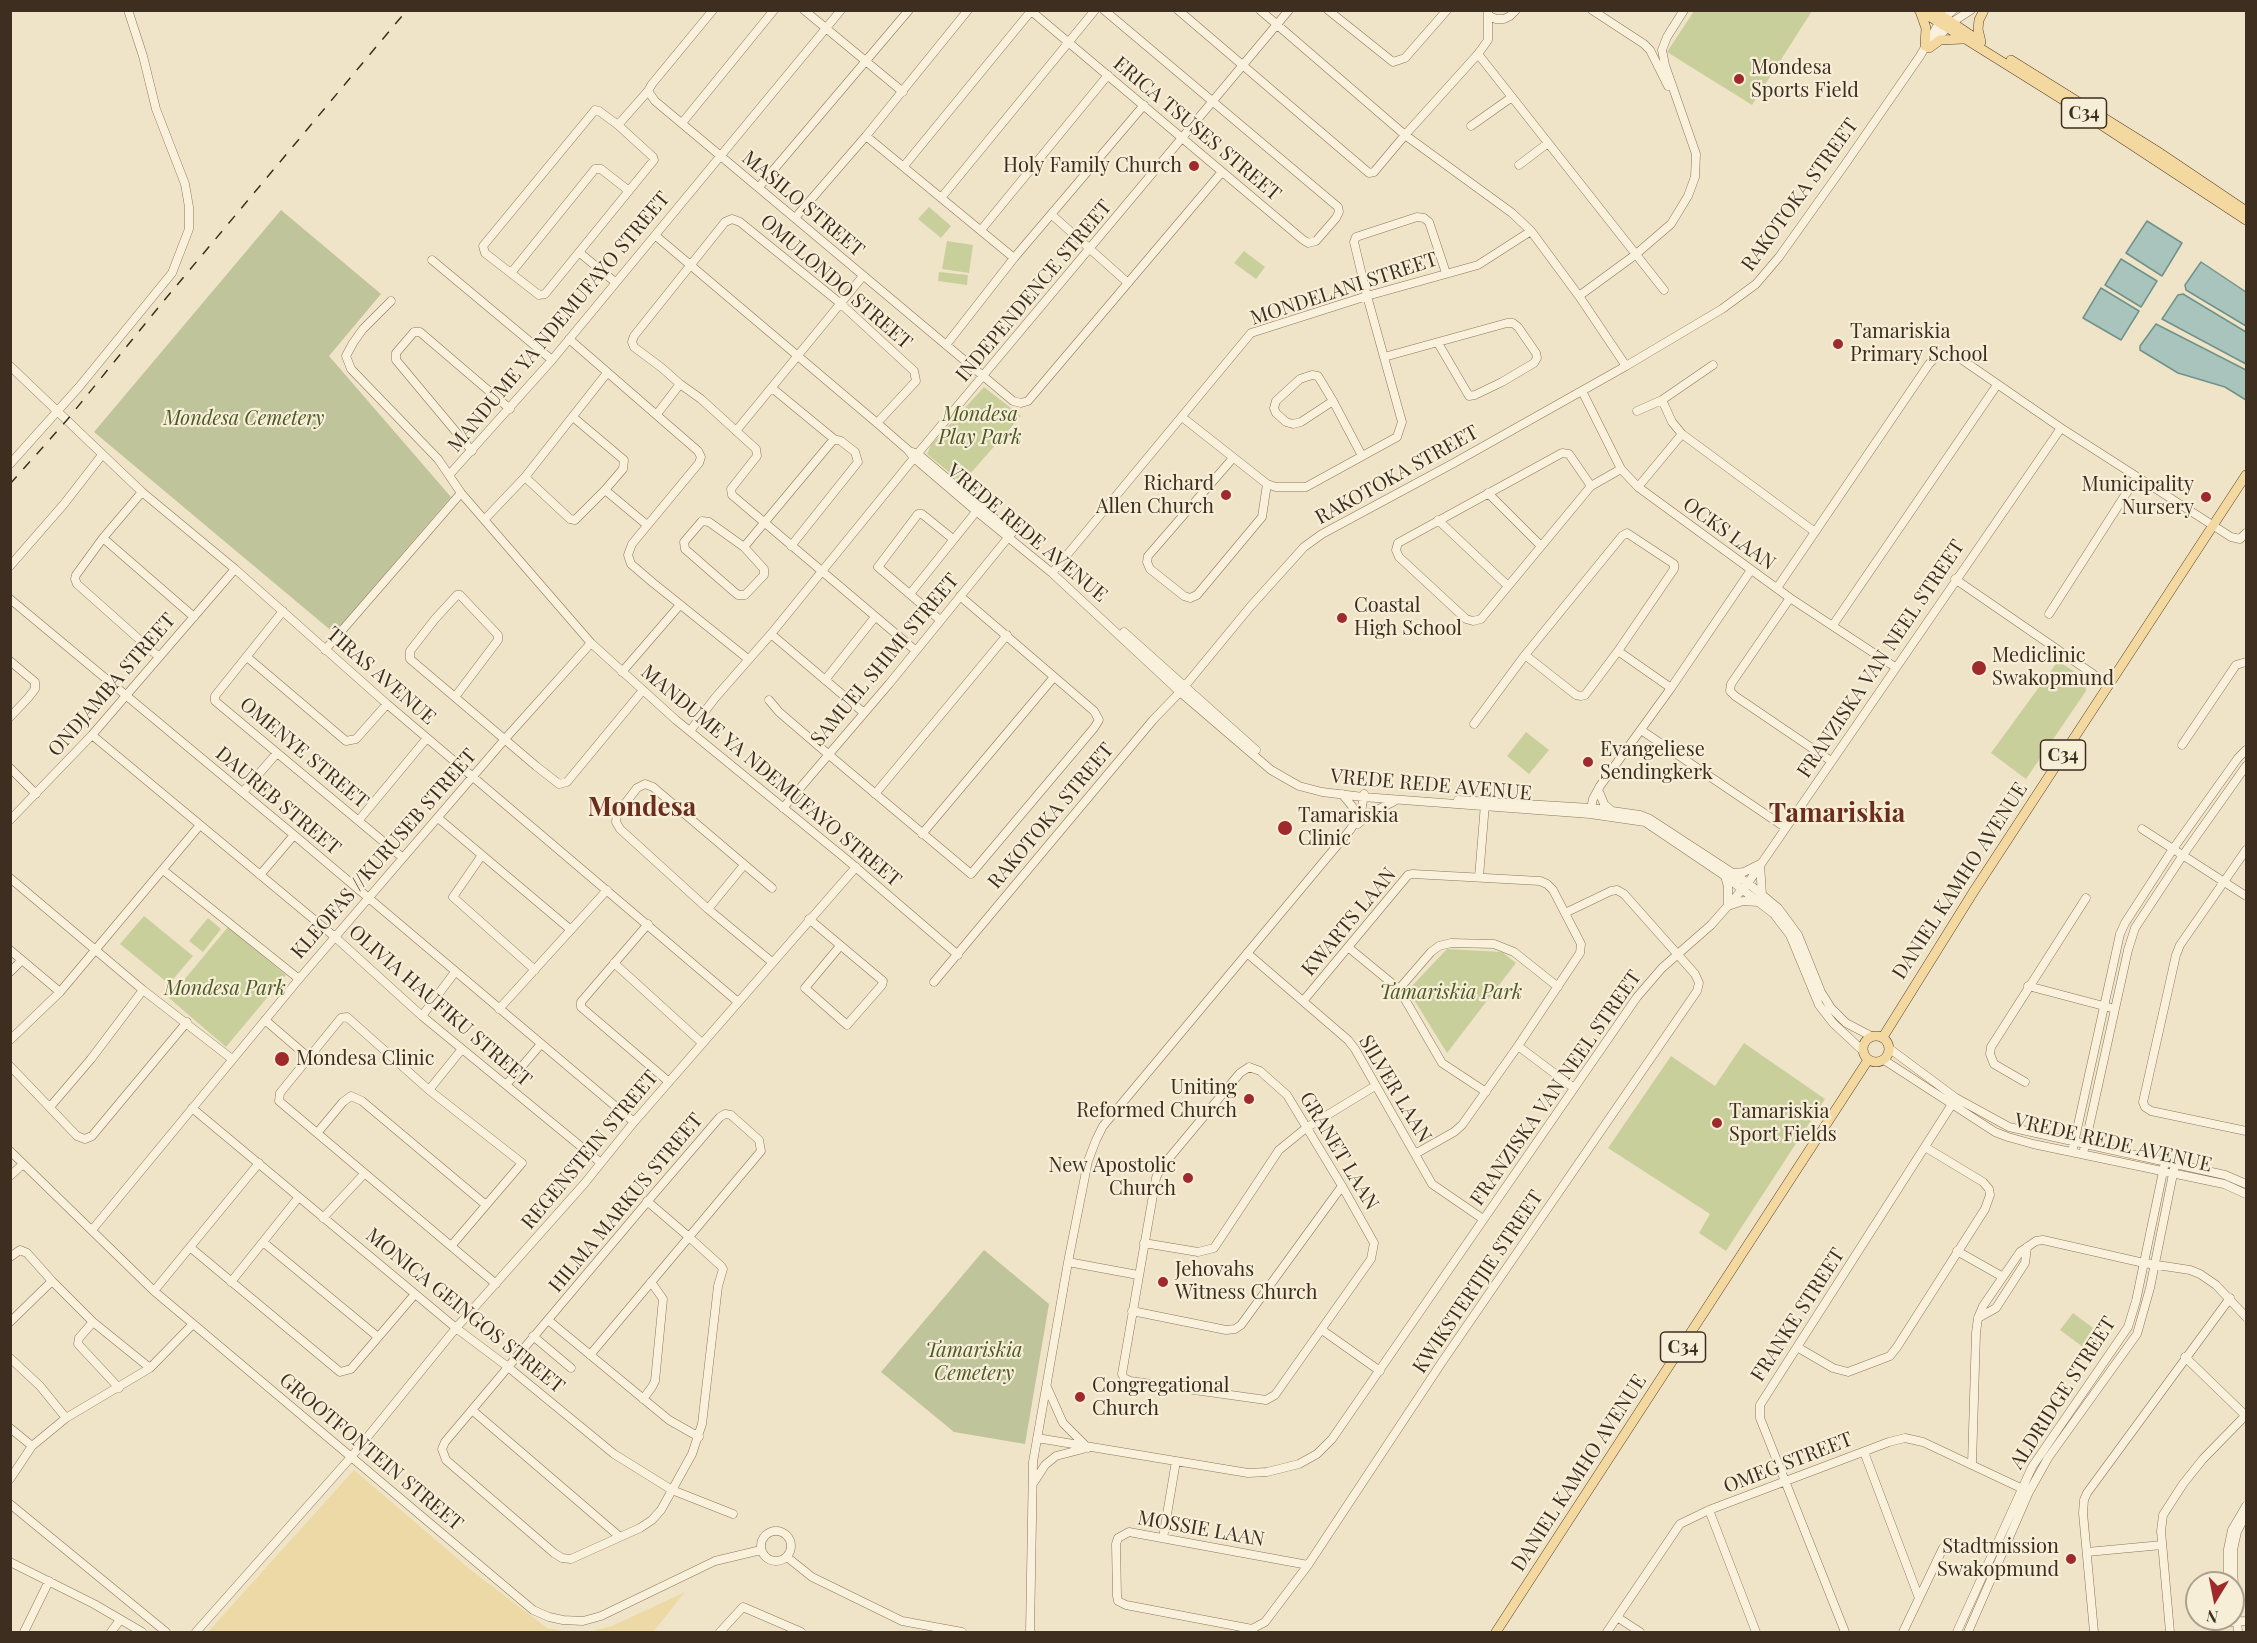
<!DOCTYPE html>
<style>
body{margin:0}
#map{position:relative;width:2257px;height:1643px;overflow:hidden;background:#f0e4c8;font-family:"Playfair Display",serif}
canvas{display:block}
.frame{position:absolute;inset:0;border:12px solid #3d2e20;pointer-events:none}
.north{position:absolute;left:2185px;top:1571px;width:60px;height:60px;box-sizing:border-box;background:#f7eed8;border:2px solid #ada18e;border-radius:50%;rotate:190deg;font-size:16px;font-weight:700;line-height:24px;text-align:center;color:#3d2e20}
.north::after{content:'';display:block;margin:auto;width:21px;height:27px;background:#9e2a2b;clip-path:polygon(50% 0,100% 100%,50% 72%,0 100%)}
</style>
<div id="map">
<canvas width="2257" height="1643"></canvas>
<div class="frame"></div>
<div class="north">N</div>
</div>
<script>
const ctx = document.querySelector('canvas').getContext('2d');
ctx.lineJoin = 'round';
function fill(path, color) {
  ctx.fillStyle = color;
  ctx.fill(path, 'evenodd');
}
function shape(rows) {
  const path = new Path2D();
  for (const r of rows) {
    if (r.length === 3) {
      path.moveTo(r[0] + r[2], r[1]);
      path.arc(r[0], r[1], r[2], 0, 2 * Math.PI);
      continue;
    }
    path.moveTo(r[0], r[1]);
    for (let i = 2; i < r.length; i += 2) path.lineTo(r[i], r[i + 1]);
  }
  return path;
}
function trace(path, color, width, dash) {
  ctx.strokeStyle = color;
  ctx.lineWidth = width;
  ctx.lineCap = dash ? 'butt' : 'round';
  ctx.setLineDash(dash || []);
  ctx.stroke(path);
}
function label(font, color, halo, rows, align = 'center') {
  ctx.font = font + ' "Playfair Display",serif';
  ctx.lineWidth = 4.5;
  ctx.setLineDash([]);
  ctx.textBaseline = 'middle';
  ctx.strokeStyle = halo;
  ctx.fillStyle = color;
  for (const [text, x, y, turn = 0] of rows) {
    ctx.save();
    ctx.translate(x, y);
    ctx.rotate((+turn || 0) * Math.PI / 180);
    ctx.textAlign = isNaN(turn) ? turn : align;
    if (halo) ctx.strokeText(text, 0, 0);
    ctx.fillText(text, 0, 0);
    ctx.restore();
  }
}
fill(shape([
 [1694,11,1694,10,1812,11,1752,105,1667,52],
 [929,207,951,226,941,238,918,219],
 [947,241,973,245,969,273,942,269],
 [1244,251,1265,267,1256,279,1234,263],
 [939,272,968,275,967,285,938,281],
 [984,387,1021,416,962,483,927,454,931,445],
 [2058,661,2084,678,2086,691,2026,779,1991,753],
 [1526,732,1549,750,1529,774,1507,756],
 [144,916,193,956,169,984,120,944],
 [208,918,221,929,203,952,189,941],
 [228,927,286,975,226,1047,169,998],
 [1447,949,1502,952,1516,963,1447,1053,1408,990],
 [1744,1043,1825,1099,1726,1251,1699,1233,1710,1214,1608,1148,1671,1056,1715,1086],
 [2073,1313,2104,1336,2091,1353,2060,1330]
]), '#c9cf9b');
fill(shape([
 [354,1470,472,1571,547,1628,568,1632,208,1632],
 [685,1592,653,1632,588,1632,612,1626]
]), '#ecd9a5');
fill(shape([
 [281,210,381,294,329,356,451,497,334,633,94,432],
 [984,1250,1049,1304,1025,1444,954,1432,881,1372]
]), '#bfc49a');
const water = shape([
 [2147,221,2182,243,2162,276,2126,253,2147,221],
 [2121,259,2157,281,2141,307,2105,285,2121,259],
 [2201,262,2246,292,2246,326,2186,290,2185,285,2201,262],
 [2101,288,2139,311,2121,340,2083,318,2101,288],
 [2183,294,2246,332,2246,364,2162,319,2178,295,2183,294],
 [2156,324,2246,370,2246,400,2225,387,2178,373,2140,350,2140,346,2156,324]
]);
fill(water, '#a9c4bc');
trace(water, '#6f938a', 1.5);
const minor = shape([
 [713,10,652,84,648,91,655,101,1013,401,1021,403,1028,401,1221,173],
 [804,10,903,92],
 [1030,10,1302,239,1308,243,1316,241,1336,218,1339,212,1338,207,1104,10],
 [1178,10,1369,173,1374,172,1405,135,1478,54,1488,40,1488,10],
 [1260,10,1405,135,1512,213,1531,231,1579,296,1626,366],
 [1328,10,1393,62,1405,58,1447,10],
 [1592,10,1644,44,1650,50,1668,86],
 [1489,16,1496,19,1504,19,1510,16,1516,10],
 [1934,42,1951,23,1971,10],
 [1478,54,1664,290],
 [595,110,599,111,618,125,653,157,654,160,545,294,539,295,485,253,483,246,595,110],
 [682,123,774,10],
 [618,125,648,91],
 [1471,126,1512,97],
 [866,136,1014,258],
 [1519,165,1548,143],
 [904,166,1031,11],
 [759,187,909,10],
 [941,198,1095,10],
 [1052,215,1128,283],
 [795,218,866,136,968,10],
 [981,230,1108,75],
 [656,236,877,423,908,450,914,458,976,511,1052,573,1180,692,1271,770,1299,786,1322,792,1363,797,1590,814,1645,822,1725,876,1774,914,1790,935,1819,1005,1833,1023,1863,1051],
 [580,253,615,282],
 [432,260,552,360],
 [511,273,595,169,601,169,629,191],
 [1579,296,1635,255,1671,224,1688,196,1695,177,1696,154,1665,65,1662,50,1667,37,1684,10],
 [391,301,363,329,353,343,346,356,351,369,438,459,461,493,591,643,676,720,846,859,958,955],
 [569,339,698,451,701,457,699,463,632,544,628,555,631,564,652,582,748,659],
 [946,345,1014,258,1144,105],
 [1384,357,1507,323,1513,323,1518,327,1536,353,1537,358,1534,363,1502,382,1475,395,1469,396,1438,343],
 [1713,365,1662,400,1672,422,1682,434,1815,532],
 [10,366,142,492,235,569,387,704,738,1002],
 [772,388,834,439,841,441,855,452,858,462,791,546],
 [1582,391,1621,469,1638,487,1790,598,1895,667],
 [1333,401,1301,422,1293,424,1286,422,1276,413,1274,408,1276,401,1300,379,1312,375,1318,376,1333,401,1362,456],
 [1637,411,1662,400],
 [657,414,680,384],
 [1182,417,1267,484,1276,487,1306,487,1397,437,1402,422,1367,296,1354,242,1356,237,1417,217,1424,218,1429,222,1446,273],
 [877,423,916,381,914,371,840,303,740,222,732,219,725,222,634,336,632,342,634,347,662,368,680,384,701,399,756,449,757,456,731,489,732,495,915,650],
 [736,431,863,276],
 [472,451,396,360,396,353,414,332,420,332,510,409],
 [909,451,918,454,1012,533],
 [1233,458,1148,556,1147,562,1150,569,1184,596,1190,598,1197,595,1262,517,1267,484],
 [10,464,79,387,172,273,189,229,189,207,185,184,156,109,143,56,128,10],
 [450,474,552,360,841,10],
 [525,477,570,519,575,520,605,490,623,469,624,460,573,417],
 [1591,486,1569,454,1562,453,1398,543,1396,550,1399,557,1466,619,1473,621,1481,619,1591,486,1621,469],
 [1638,487,1682,434],
 [605,490,647,525],
 [142,492,103,538,76,575,75,579,77,584,159,657],
 [1488,493,1541,546],
 [485,519,525,477,607,373],
 [1438,520,1508,586],
 [702,521,709,522,744,547,764,569,764,575,745,595,738,595,732,590,685,549,684,542,702,521],
 [103,538,194,617],
 [744,547,834,439],
 [10,566,64,504,102,455],
 [1052,573,1251,333,1367,296,1478,265,1531,231],
 [1955,579,2109,685],
 [1777,588,1929,364,1939,354,1947,354,1961,359,2061,428,2231,537,2240,539,2246,533],
 [910,594,979,508],
 [1790,598,1731,684,1730,691,1735,696,1831,761],
 [10,599,294,835,634,1122],
 [283,611,215,696,215,701,403,858],
 [2049,614,2136,478],
 [940,620,878,567,918,514,922,514,953,539],
 [1833,625,1997,385],
 [1124,632,1256,750],
 [771,634,863,712],
 [325,650,461,493],
 [1525,655,1576,695,1581,696,1585,695,1618,651],
 [247,657,346,741,356,739,387,704],
 [10,661,35,682,35,689,28,698,10,717],
 [622,672,679,606],
 [825,680,875,617],
 [455,697,498,640,498,635,460,595,457,595,435,619,410,651,410,659,536,766,559,784,567,782,643,690],
 [769,700,779,712,828,754,971,874,1094,728,1099,720,1094,711,960,596],
 [1474,724,1525,655,1622,536,1627,533,1674,564,1674,569,1618,651,1671,688],
 [1641,730,1786,828],
 [690,731,715,698,771,634,914,458,1289,10],
 [92,735,335,937,422,1016,601,1163],
 [2182,745,2236,665,2246,662],
 [10,768,36,794],
 [243,792,277,753],
 [875,794,1007,635],
 [1342,794,1352,806,1354,812,1353,823],
 [1600,794,1604,804,1613,812],
 [1458,800,1591,808,1640,815,1650,819,1748,883,1778,908,1798,935,1821,992,1831,1008,1846,1023,1871,1036],
 [783,808,889,684,1011,534],
 [1590,813,1593,799,1600,786,1671,688,1751,570],
 [438,818,571,930],
 [10,820,92,735,235,569],
 [359,820,427,738],
 [1358,824,1369,814,1393,802],
 [2142,829,2246,896],
 [922,834,1054,677],
 [2246,850,2180,945,2176,955,2143,1102,2145,1107,2151,1111,2246,1131],
 [482,855,453,897,535,970],
 [163,870,299,979],
 [1734,873,1744,872,1760,864,1762,895],
 [260,875,294,835],
 [1725,876,1728,887,1728,906,1743,901,1758,902],
 [1479,877,1485,804],
 [10,878,143,990,232,1059],
 [708,909,744,865],
 [809,919,883,981,882,985,847,1025,805,988,840,946],
 [648,924,581,1002,581,1007,669,1082],
 [1349,948,1399,989,1442,1063,1486,1092],
 [10,950,60,992],
 [1247,953,1348,1040,1355,1049,1432,1184,1483,1219],
 [772,962,708,909,620,829,616,822,617,814,637,788,645,784,653,787,772,888],
 [614,963,702,1043],
 [10,972,22,960],
 [934,982,1153,720,1180,692,1250,607,1304,547,1322,534,1452,464,1626,366,1722,309,1756,284,1779,257,1846,163,1920,56,1939,23,1953,10],
 [2028,986,2115,1009],
 [1399,989,1431,952,1439,946,1451,943,1494,944,1514,952,1558,987],
 [1304,1000,1408,875,1413,874,1540,881,1547,884,1553,890,1581,944,1580,953,1518,1046,1462,1125,1454,1132,1415,1154],
 [499,1009,607,890],
 [422,1016,455,972],
 [265,1020,308,1057],
 [10,1040,60,992,200,825],
 [1518,1046,1574,1088],
 [1890,1049,1956,1098,2009,1127,2225,1175,2246,1184],
 [1884,1060,1995,1132,2008,1137,2033,1144,2224,1184,2246,1194],
 [10,1066,77,1136,85,1139,92,1136,187,1022],
 [1249,1067,1260,1071,1287,1095,1342,1186,1374,1243,1371,1259,1275,1395,1266,1400,1130,1381,1124,1378,1122,1374,1156,1178,1160,1169,1240,1073,1249,1067],
 [2025,1082,1994,1064,1990,1054,1991,1047,2086,898],
 [506,1085,541,1044],
 [429,1090,462,1049],
 [50,1107,91,1059,143,990],
 [192,1108,456,1328,508,1367,614,1454,672,1490,733,1514],
 [318,1132,343,1102,351,1096,362,1101,486,1205],
 [10,1151,154,1291,533,1610,549,1617,563,1620,583,1621,601,1616,715,1561,761,1550],
 [2072,1152,2120,934,2125,923,2173,849,2238,758,2246,750],
 [2083,1154,2128,950,2135,928,2183,855,2246,766],
 [10,1176,23,1164],
 [323,1218,364,1174],
 [92,1230,299,979,505,739,591,643],
 [263,1242,378,1337],
 [1144,1243,1198,1252,1214,1248,1279,1150,1306,1128,1375,1086],
 [452,1245,522,1163,429,1090,347,1017,341,1018,280,1093,279,1101,496,1284],
 [191,1248,340,1372,351,1369,415,1294],
 [1957,1251,2003,1277],
 [10,1257,20,1250,27,1253,52,1281,93,1322,150,1368],
 [1068,1262,1138,1275],
 [231,1282,298,1198],
 [154,1291,259,1163],
 [1132,1311,1226,1330,1235,1329,1241,1325,1342,1186],
 [1978,1318,1996,1308,2025,1263,2027,1247],
 [548,1320,669,1420,699,1437],
 [10,1322,52,1281],
 [93,1322,79,1338,78,1344,119,1388],
 [1322,1330,1380,1371],
 [533,1336,571,1368],
 [1797,1347,1833,1368,1848,1372,1890,1356,1897,1347,1985,1209,1990,1195,1989,1189,1983,1182,1925,1147],
 [590,1355,689,1237,761,1151,759,1140,731,1115,725,1114,720,1117,653,1195,445,1442,442,1449,446,1460,554,1553,562,1558,571,1559,640,1528,652,1520,661,1510,692,1454,702,1424,718,1286,723,1269,721,1266,689,1237,647,1201],
 [2185,1357,2246,1416],
 [10,1358,40,1386,66,1418],
 [1047,1387,1063,1423,1088,1448],
 [643,1399,652,1387,655,1381,663,1299,651,1282],
 [472,1410,620,1537],
 [10,1428,32,1446],
 [1037,1438,1248,1473,1267,1472,1299,1464,1317,1454,1332,1439,1637,997,1662,968,1711,925,1748,883,2061,428],
 [1864,1452,1919,1598],
 [1972,1464,1976,1333,1978,1318,1983,1306,2020,1252,2036,1241,2043,1240,2144,1263,2190,1270,2200,1274,2216,1285,2246,1317],
 [10,1479,32,1446,66,1418,150,1368,193,1324],
 [1034,1482,1045,1465,1056,1456,1083,1449],
 [10,1504,166,1632],
 [1709,1510,1756,1632],
 [776,1546,15],
 [1163,1538,1176,1461],
 [2087,1552,2162,1545],
 [787,1557,812,1577,902,1621,962,1632],
 [10,1562,94,1604,142,1632],
 [1308,1565,1129,1532,1118,1538,1116,1544,1117,1596,1118,1601,1126,1605,1252,1629,1265,1622,1308,1565,1442,1362,1697,991,1699,983,1695,974,1624,894,1617,890,1611,891,1565,913],
 [2228,1583,2228,1549,2232,1530,2246,1506],
 [1617,1617,1640,1632],
 [2231,1622,2246,1621],
 [24,1632,49,1581],
 [111,1632,120,1620],
 [196,1632,352,1456,456,1328,584,1184,634,1122,856,867],
 [720,1632,743,1607,801,1632],
 [1030,1632,1033,1462,1068,1262,1088,1161,1096,1140,1103,1126,1350,830,1361,813,1364,794],
 [1607,1632,1680,1524,1709,1510,1889,1442,1905,1438,1923,1442,2025,1490],
 [1845,1632,1760,1418,1760,1405,1956,1098],
 [1903,1632,1943,1548],
 [1957,1632,2032,1467,2128,1327,2136,1301,2165,1162],
 [1968,1632,2029,1492,2048,1458,2137,1334,2150,1288,2175,1164],
 [2094,1632,2083,1513,2084,1500,2087,1493,2230,1298],
 [2170,1632,2161,1531,2163,1515,2183,1484,2203,1459,2246,1415],
 [2238,1632,2233,1572,2233,1550,2237,1532,2246,1514]
]);
const major = shape([
 [1919,10,2068,103,2246,220],
 [1933,10,1981,42],
 [1920,11,1926,28,1925,46],
 [1981,42,1978,29,1979,20,1984,10],
 [1929,48,1940,40,1963,39],
 [2011,60,2157,151,2246,211],
 [1876,1049,13],
 [1883,1037,1974,891,2246,475],
 [1496,1632,1868,1060]
]);
trace(minor, '#8d765c', 9);
trace(major, '#5b4430', 10);
trace(minor, '#faf1dc', 8);
trace(major, '#f3d9a0', 9);
trace(shape([
 [10,484,67,420,162,303,407,10]
]), '#3d2e20', 1.5, [10, 10]);
for (const [x, y, r, color] of [
 [1739,79,6,"#9e2a2b"],
 [1194,166,6,"#9e2a2b"],
 [1838,344,6,"#9e2a2b"],
 [1226,495,6,"#9e2a2b"],
 [2206,497,6,"#9e2a2b"],
 [1342,618,6,"#9e2a2b"],
 [1979,668,8,"#9e2a2b"],
 [1588,762,6,"#9e2a2b"],
 [1285,828,8,"#9e2a2b"],
 [282,1059,8,"#9e2a2b"],
 [1249,1099,6,"#9e2a2b"],
 [1717,1123,6,"#9e2a2b"],
 [1188,1178,6,"#9e2a2b"],
 [1163,1282,6,"#9e2a2b"],
 [1080,1397,6,"#9e2a2b"],
 [2071,1559,6,"#9e2a2b"]
]) {
  const dot = new Path2D();
  dot.arc(x, y, r, 0, 2 * Math.PI);
  ctx.fillStyle = color;
  ctx.fill(dot);
  trace(dot, '#f7eed8', 2);
}
for (const [x, y, w] of [
 [2084,113,45],
 [2063,755,45],
 [1683,1347,45]
]) {
  const box = new Path2D();
  box.roundRect(x - w / 2, y - 15, w, 30, 4.5);
  ctx.fillStyle = '#f7eed8';
  ctx.fill(box);
  trace(box, '#3d2e20', 1.5);
}
label('bold 18px', '#3d2e20', null, [
 ["C34",2084,113],
 ["C34",2063,755],
 ["C34",1683,1347]
]);
label('20px', '#3d2e20', '#f7eed8', [
 ["Mondesa",1751,68],
 ["Sports Field",1751,91],
 ["Holy Family Church",1182,166,"right"],
 ["Tamariskia",1850,332],
 ["Primary School",1850,355],
 ["Richard",1214,484,"right"],
 ["Allen Church",1214,507,"right"],
 ["Municipality",2194,485,"right"],
 ["Nursery",2194,508,"right"],
 ["Coastal",1354,606],
 ["High School",1354,629],
 ["Mediclinic",1992,656],
 ["Swakopmund",1992,679],
 ["Evangeliese",1600,750],
 ["Sendingkerk",1600,773],
 ["Tamariskia",1298,816],
 ["Clinic",1298,839],
 ["Mondesa Clinic",296,1059],
 ["Uniting",1237,1088,"right"],
 ["Reformed Church",1237,1111,"right"],
 ["Tamariskia",1729,1112],
 ["Sport Fields",1729,1135],
 ["New Apostolic",1176,1166,"right"],
 ["Church",1176,1189,"right"],
 ["Jehovahs",1175,1270],
 ["Witness Church",1175,1293],
 ["Congregational",1092,1386],
 ["Church",1092,1409],
 ["Stadtmission",2059,1547,"right"],
 ["Swakopmund",2059,1570,"right"]
], 'left');
label('20px', '#3d2e20', '#f7eed8', [
 ["ERICA TSUSES STREET",1197,129,40],
 ["RAKOTOKA STREET",1800,195,-54],
 ["MASILO STREET",803,204,40],
 ["OMULONDO STREET",836,282,41],
 ["MONDELANI STREET",1344,289,-18],
 ["INDEPENDENCE STREET",1034,291,-50],
 ["MANDUME YA NDEMUFAYO STREET",559,322,-50],
 ["RAKOTOKA STREET",1397,475,-29],
 ["VREDE REDE AVENUE",1027,533,40],
 ["OCKS LAAN",1729,534,36],
 ["FRANZISKA VAN NEEL STREET",1881,659,-56],
 ["SAMUEL SHIMI STREET",885,660,-50],
 ["TIRAS AVENUE",381,676,41],
 ["ONDJAMBA STREET",112,685,-49],
 ["OMENYE STREET",304,753,40],
 ["MANDUME YA NDEMUFAYO STREET",771,776,40],
 ["VREDE REDE AVENUE",1431,785,5],
 ["DAUREB STREET",278,801,40],
 ["RAKOTOKA STREET",1051,816,-50],
 ["KLEOFAS //KURUSEB STREET",384,854,-49],
 ["DANIEL KAMHO AVENUE",1960,881,-57],
 ["KWARTS LAAN",1349,922,-50],
 ["OLIVIA HAUFIKU STREET",440,1006,41],
 ["FRANZISKA VAN NEEL STREET",1556,1088,-55],
 ["SILVER LAAN",1395,1089,59],
 ["VREDE REDE AVENUE",2113,1143,13],
 ["REGENSTEIN STREET",590,1150,-50],
 ["GRANET LAAN",1339,1151,59],
 ["HILMA MARKUS STREET",626,1203,-50],
 ["KWIKSTERTJIE STREET",1478,1282,-56],
 ["MONICA GEINGOS STREET",465,1311,39],
 ["FRANKE STREET",1798,1315,-57],
 ["ALDRIDGE STREET",2063,1393,-57],
 ["GROOTFONTEIN STREET",371,1452,40],
 ["OMEG STREET",1788,1463,-21],
 ["DANIEL KAMHO AVENUE",1579,1473,-57],
 ["MOSSIE LAAN",1201,1529,10]
]);
label('italic 20px', '#4d5a26', '#f7eed8', [
 ["Mondesa",980,415],
 ["Play Park",980,438],
 ["Mondesa Cemetery",244,419],
 ["Mondesa Park",225,989],
 ["Tamariskia Park",1451,993],
 ["Tamariskia",974,1351],
 ["Cemetery",974,1374]
]);
label('bold 26px', '#6b2e1e', '#f7eed8', [
 ["Mondesa",642,808],
 ["Tamariskia",1837,814]
]);
</script>
